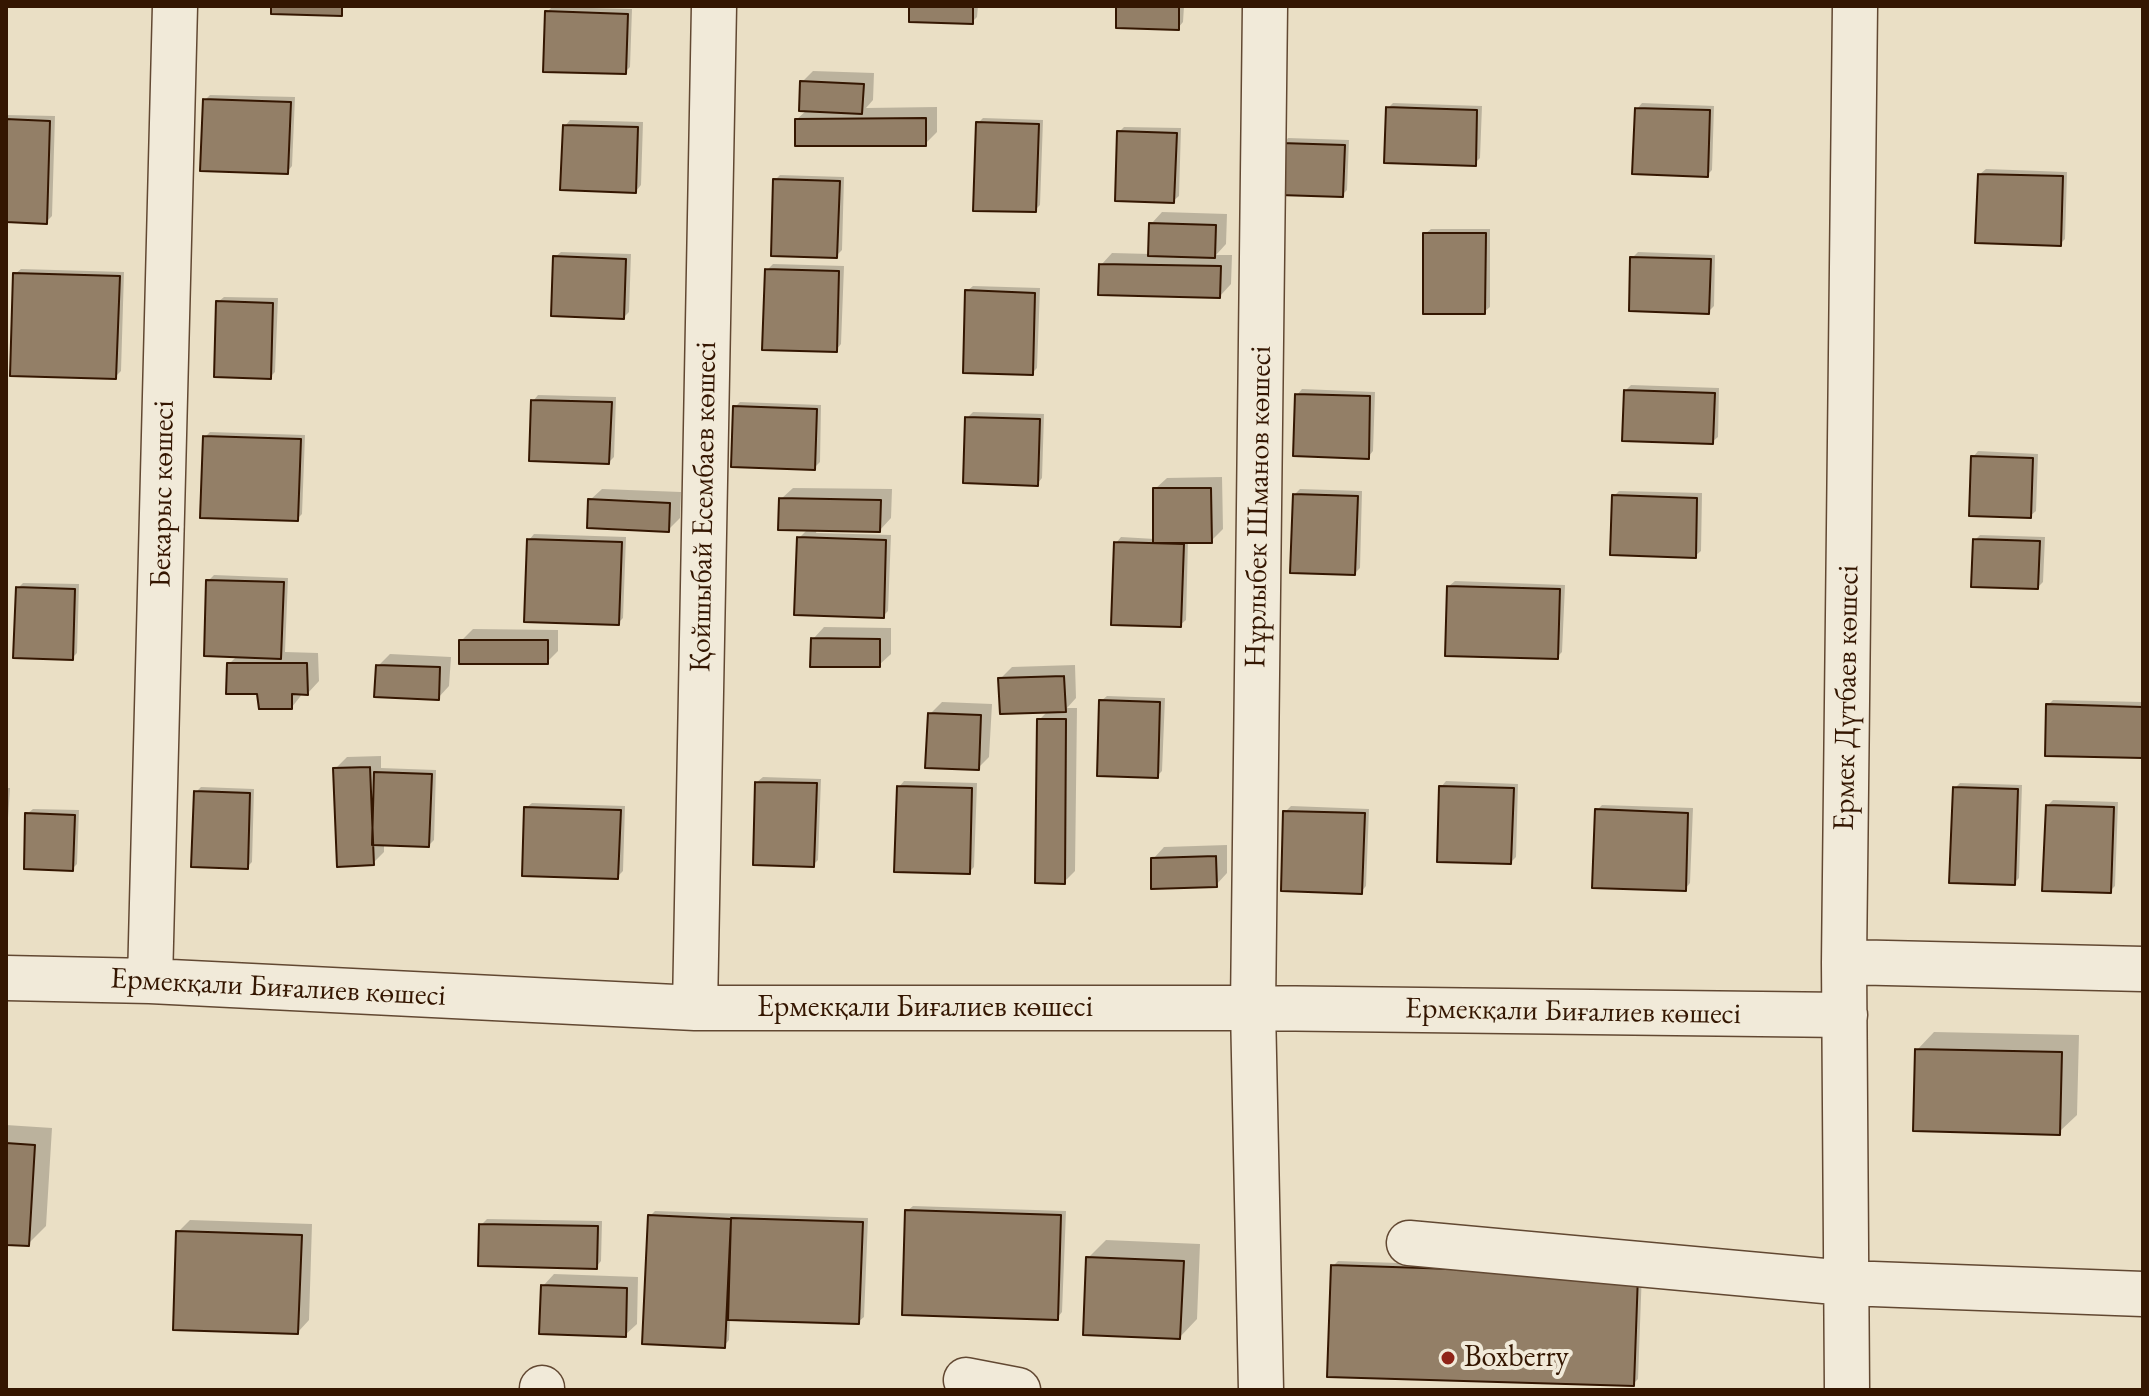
<!DOCTYPE html>
<meta charset="utf-8">
<style>
body{margin:0}
#map{position:relative;width:2149px;height:1396px;overflow:hidden;background:#eadfc5;font-family:"EB Garamond",serif}
canvas{display:block}
.frame{position:absolute;inset:0;border:8px solid #341601;pointer-events:none}
</style>
<div id="map">
<canvas width="2149" height="1396"></canvas>
<div class="frame"></div>
</div>
<script>
const ctx = document.querySelector('canvas').getContext('2d');
ctx.lineJoin = 'round';
function fill(path, color) {
  ctx.fillStyle = color;
  ctx.fill(path, 'evenodd');
}
function shape(rows) {
  const path = new Path2D();
  for (const r of rows) {
    path.moveTo(r[0], r[1]);
    for (let i = 2; i < r.length; i += 2) path.lineTo(r[i], r[i + 1]);
  }
  return path;
}
function trace(path, color, width, dash) {
  ctx.strokeStyle = color;
  ctx.lineWidth = width;
  ctx.lineCap = dash ? 'butt' : 'round';
  ctx.setLineDash(dash || []);
  ctx.stroke(path);
}
function label(font, color, halo, rows, align = 'center') {
  ctx.font = font + ' "EB Garamond",serif';
  ctx.lineWidth = 8;
  ctx.setLineDash([]);
  ctx.textBaseline = 'middle';
  ctx.strokeStyle = halo;
  ctx.fillStyle = color;
  for (const [text, x, y, turn = 0] of rows) {
    ctx.save();
    ctx.translate(x, y);
    ctx.rotate((+turn || 0) * Math.PI / 180);
    ctx.textAlign = isNaN(turn) ? turn : align;
    if (halo) ctx.strokeText(text, 0, 0);
    ctx.fillText(text, 0, 0);
    ctx.restore();
  }
}
fill(shape([
 [911,6,978,6,977,17,972,22],
 [1118,6,1184,6,1183,22,1178,28],
 [552,7,632,9,630,67,625,72,547,12],
 [813,71,874,73,873,100,866,108,937,107,937,132,925,144,797,119,807,110,802,82],
 [210,95,295,97,292,166,287,172,205,100],
 [1393,103,1482,106,1480,158,1475,163,1388,108],
 [1642,103,1714,106,1712,170,1707,175,1637,109],
 [6,115,55,116,52,216,46,222,6,220],
 [983,118,1043,120,1040,205,1035,210,978,123],
 [570,120,643,122,641,185,636,191,565,126],
 [1124,127,1181,128,1179,196,1173,201,1119,132],
 [1288,138,1349,140,1347,190,1342,195,1283,144],
 [1986,169,2067,172,2065,239,2060,244,1980,174],
 [780,175,844,177,842,250,836,256,775,180],
 [1162,212,1227,214,1226,244,1216,255,1232,255,1231,284,1220,296,1101,265,1112,253,1150,254,1151,224],
 [1431,229,1490,229,1490,307,1484,312,1425,234],
 [561,252,631,254,629,312,624,317,555,257],
 [1638,252,1715,255,1714,306,1708,312,1632,258],
 [773,264,844,266,841,344,836,350,767,270],
 [21,269,124,272,121,371,115,377,15,274],
 [973,286,1040,288,1037,368,1032,373,967,291],
 [224,297,278,298,275,372,270,377,218,302],
 [1631,385,1719,388,1718,437,1712,442,1626,390],
 [1302,389,1375,392,1373,451,1368,457,1297,395],
 [538,395,616,397,614,457,609,462,533,401],
 [740,402,821,405,820,462,814,468,735,407],
 [973,412,1044,414,1042,478,1037,484,967,418],
 [210,432,305,435,302,514,297,519,205,437],
 [1978,451,2038,454,2036,511,2030,516,1973,457],
 [1222,477,1223,529,1211,541,1188,541,1186,620,1180,625,1116,543,1121,537,1155,539,1155,489,1167,478],
 [793,488,892,489,891,518,880,530,817,529,816,533,891,535,888,611,883,616,799,538,808,529,781,499],
 [602,489,681,492,680,518,668,530,590,500],
 [1300,489,1362,491,1360,568,1355,573,1295,494],
 [1619,491,1702,493,1701,551,1695,556,1614,496],
 [534,534,626,537,623,618,618,623,529,540],
 [1980,535,2045,537,2043,582,2038,587,1975,540],
 [214,575,288,578,285,652,318,653,319,681,308,693,303,693,292,707,259,692,229,664,238,655,208,581],
 [1455,581,1565,585,1562,652,1557,657,1449,586],
 [23,583,79,584,77,653,72,658,18,588],
 [824,627,891,628,891,654,879,665,813,639],
 [473,629,558,630,558,651,547,662,461,641],
 [390,654,451,657,449,686,438,698,378,666],
 [1075,665,1076,698,1067,708,1077,708,1075,871,1064,882,1039,720,1048,711,1000,679,1012,667],
 [1107,696,1165,698,1162,771,1157,776,1101,701],
 [2053,700,2143,702,2143,756,2048,705],
 [942,702,992,704,989,757,978,768,930,714],
 [381,756,381,768,436,770,434,840,429,845,384,844,384,852,373,863,335,769,347,757],
 [763,777,821,779,818,860,813,865,757,782],
 [904,781,977,783,974,867,969,872,899,787],
 [1446,781,1518,784,1516,857,1511,862,1441,787],
 [1960,783,2022,785,2019,878,2014,883,1955,788],
 [201,787,254,789,252,862,247,867,196,792],
 [6,788,10,788,6,848],
 [2053,800,2118,802,2115,886,2110,891,2048,805],
 [532,803,625,806,623,871,617,877,526,808],
 [1602,805,1693,808,1690,883,1685,889,1597,810],
 [1291,806,1369,809,1366,886,1361,892,1285,812],
 [33,809,79,810,77,864,72,869,27,814],
 [1227,845,1227,873,1216,885,1153,859,1164,847],
 [1934,1032,2079,1035,2077,1115,2059,1132,1917,1050],
 [6,1125,52,1128,46,1226,28,1244,6,1243],
 [913,1206,1066,1211,1062,1312,1057,1318,907,1211],
 [655,1211,868,1218,864,1317,858,1322,730,1318,729,1340,724,1346,650,1216],
 [487,1219,602,1221,601,1261,596,1267,481,1225],
 [190,1220,312,1224,309,1320,298,1332,178,1232],
 [1106,1240,1200,1244,1197,1319,1180,1337,1088,1258],
 [1338,1261,1642,1271,1638,1379,1633,1384,1333,1266],
 [554,1274,638,1277,637,1324,625,1335,543,1286]
]), '#0003');
const building = shape([
 [271,6,342,6,342,16,271,14,271,6],
 [909,6,973,6,973,24,909,22,909,6],
 [1179,6,1179,30,1116,28,1116,6,1179,6],
 [545,11,628,14,626,74,543,72,545,11],
 [800,81,864,84,862,114,799,111,800,81],
 [203,99,291,102,288,174,200,171,203,99],
 [1386,107,1477,110,1476,166,1384,163,1386,107],
 [1635,108,1710,110,1708,177,1632,174,1635,108],
 [926,118,926,146,795,146,795,119,926,118],
 [6,119,50,121,47,224,6,222,6,119],
 [976,122,1039,124,1036,212,973,211,976,122],
 [563,125,638,127,636,193,560,190,563,125],
 [1117,131,1177,133,1174,203,1115,201,1117,131],
 [1281,143,1345,145,1343,197,1279,195,1281,143],
 [1978,174,2063,176,2061,246,1975,243,1978,174],
 [773,179,840,181,837,258,771,256,773,179],
 [1149,223,1216,225,1215,258,1148,256,1149,223],
 [1423,233,1486,233,1485,314,1423,314,1423,233],
 [553,256,626,259,624,319,551,316,553,256],
 [1630,257,1711,259,1709,314,1629,311,1630,257],
 [1099,264,1221,266,1220,298,1098,295,1099,264],
 [765,269,839,271,837,352,762,350,765,269],
 [13,273,120,276,116,379,10,376,13,273],
 [965,290,1035,293,1033,375,963,373,965,290],
 [216,301,273,303,271,379,214,377,216,301],
 [1624,390,1715,393,1713,444,1622,441,1624,390],
 [1295,394,1370,396,1369,459,1293,456,1295,394],
 [531,400,612,402,609,464,529,461,531,400],
 [733,406,817,409,815,470,731,467,733,406],
 [965,417,1040,419,1038,486,963,483,965,417],
 [203,436,301,439,298,521,200,518,203,436],
 [1971,456,2033,458,2031,518,1969,516,1971,456],
 [1153,488,1211,488,1212,543,1153,543,1153,488],
 [1293,494,1358,496,1355,575,1290,573,1293,494],
 [1612,495,1697,498,1696,558,1610,555,1612,495],
 [779,498,881,500,880,532,778,530,779,498],
 [588,499,670,503,669,532,587,528,588,499],
 [797,537,886,540,884,618,794,615,797,537],
 [527,539,622,542,619,625,524,622,527,539],
 [1973,539,2040,541,2038,589,1971,587,1973,539],
 [1114,542,1184,544,1181,627,1111,625,1114,542],
 [206,580,284,582,281,659,204,656,206,580],
 [1447,586,1560,589,1558,659,1445,656,1447,586],
 [16,587,75,589,73,660,13,658,16,587],
 [811,638,880,639,880,667,810,667,811,638],
 [459,640,548,640,548,664,459,664,459,640],
 [227,663,307,663,308,695,292,694,292,709,259,709,257,694,226,694,227,663],
 [376,665,440,667,439,700,374,697,376,665],
 [1064,676,1066,712,1000,714,998,678,1064,676],
 [1099,700,1160,702,1158,778,1097,776,1099,700],
 [2046,704,2143,707,2143,758,2045,756,2046,704],
 [928,713,981,715,979,770,925,768,928,713],
 [1037,719,1066,719,1065,884,1035,883,1037,719],
 [370,767,374,865,337,867,333,768,370,767],
 [374,772,432,774,429,847,372,845,374,772],
 [755,782,817,783,814,867,753,865,755,782],
 [897,786,972,788,970,874,894,872,897,786],
 [1439,786,1514,788,1511,864,1437,862,1439,786],
 [1953,787,2018,789,2015,885,1949,883,1953,787],
 [194,791,250,793,248,869,191,867,194,791],
 [2046,805,2114,807,2111,893,2042,891,2046,805],
 [524,807,621,810,618,879,522,876,524,807],
 [1595,809,1688,813,1686,891,1592,888,1595,809],
 [1283,811,1365,813,1362,894,1281,891,1283,811],
 [25,813,75,815,73,871,24,869,25,813],
 [1216,856,1217,887,1151,889,1151,858,1216,856],
 [1915,1049,2062,1052,2060,1135,1913,1131,1915,1049],
 [6,1143,35,1145,29,1246,6,1245,6,1143],
 [905,1210,1061,1215,1058,1320,902,1315,905,1210],
 [648,1215,731,1219,725,1348,642,1344,648,1215],
 [731,1218,863,1222,859,1324,728,1320,731,1218],
 [479,1224,598,1226,597,1269,478,1266,479,1224],
 [176,1231,302,1235,298,1334,173,1330,176,1231],
 [1086,1257,1184,1261,1180,1339,1083,1335,1086,1257],
 [1331,1265,1638,1275,1634,1386,1327,1377,1331,1265],
 [541,1285,627,1288,626,1337,539,1334,541,1285]
]);
fill(building, '#937f67');
trace(building, '#341601', 2);
const minor = shape([
 [1844,962,2143,969],
 [6,978,150,981,695,1008,1253,1008,1845,1015],
 [150,981,175,6],
 [695,1008,714,6],
 [1409,1243,1846,1283,2143,1294],
 [966,1380,1018,1390],
 [542,1390,542,1388],
 [1261,1390,1253,1008,1265,6],
 [1847,1390,1844,962,1855,6]
]);
trace(minor, '#624832', 47);
trace(minor, '#f1ead9', 44);
for (const [x, y, r, color] of [
 [1448,1358,8,"#8f2418"]
]) {
  const dot = new Path2D();
  dot.arc(x, y, r, 0, 2 * Math.PI);
  ctx.fillStyle = color;
  ctx.fill(dot);
  trace(dot, '#f1ead9', 3);
}
label('30px', '#341601', '#f1ead9', [
 ["Бекарыс көшесі",163,494,-89],
 ["Қойшыбай Есембаев көшесі",704,507,-89],
 ["Нұрлыбек Шманов көшесі",1259,507,-89],
 ["Ермек Дүтбаев көшесi",1847,698,-89],
 ["Ермекқали Биғалиев көшесі",278,988,3],
 ["Ермекқали Биғалиев көшесі",925,1008],
 ["Ермекқали Биғалиев көшесі",1573,1012,1]
]);
label('30px', '#341601', '#f1ead9', [
 ["Boxberry",1464,1358]
], 'left');
</script>
